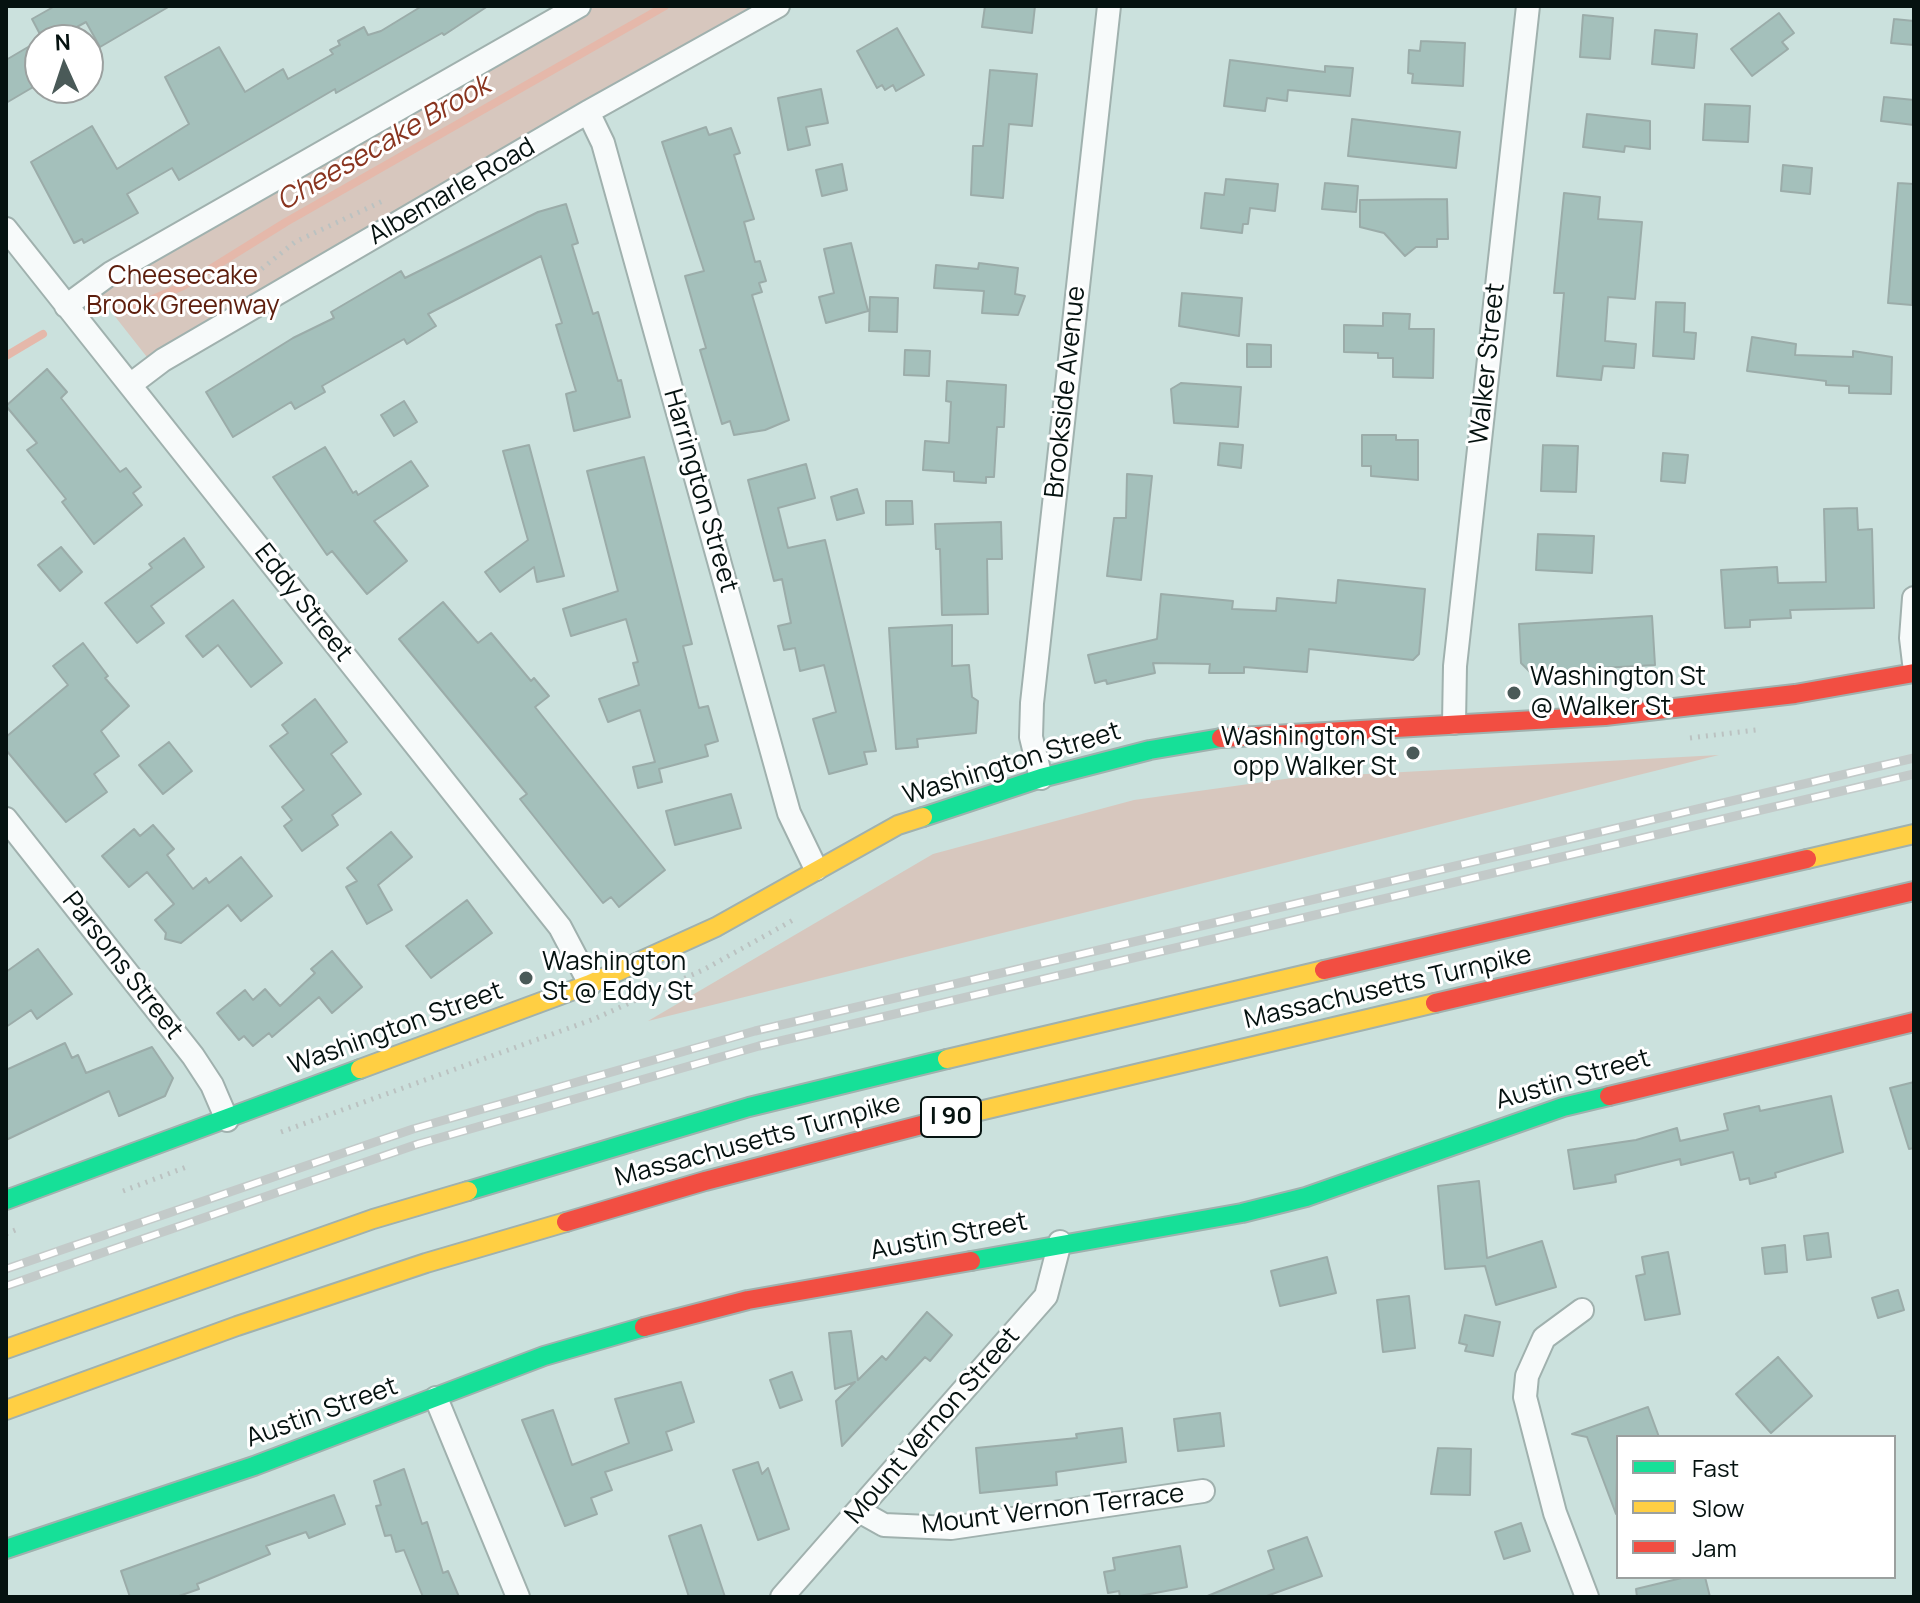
<!DOCTYPE html>
<style>
body{margin:0}
#map{position:relative;width:1920px;height:1603px;overflow:hidden;background:#cbe1dd;font-family:Manrope,sans-serif}
canvas{display:block}
.frame{position:absolute;inset:0;border:8px solid #051210;pointer-events:none}
.legend{position:absolute;left:1616px;top:1435px;width:280px;height:144px;box-sizing:border-box;background:#fff;border:2px solid #9ba09f;margin:0;padding:10px 14px;list-style:none;font-size:24px;color:#051210}
.legend li{display:flex;align-items:center;gap:16px;height:40px}
.legend b{width:40px;border:2px solid #9ba09f}
.north{position:absolute;left:24px;top:24px;width:80px;height:80px;box-sizing:border-box;background:#fff;border:2px solid #9ba09f;border-radius:50%;rotate:357deg;font-size:22px;font-weight:700;line-height:32px;text-align:center;color:#051210}
.north::after{content:'';display:block;margin:auto;width:28px;height:36px;background:#4a5a58;clip-path:polygon(50% 0,100% 100%,50% 72%,0 100%)}
</style>
<div id="map">
<canvas width="1920" height="1603"></canvas>
<div class="frame"></div>
<ul class="legend">
<li><b style="height:10px;background:#16e098"></b>Fast</li>
<li><b style="height:10px;background:#ffcf43"></b>Slow</li>
<li><b style="height:10px;background:#f24e42"></b>Jam</li>
</ul>
<div class="north">N</div>
</div>
<script>
const ctx = document.querySelector('canvas').getContext('2d');
ctx.lineJoin = 'round';
function fill(path, color) {
  ctx.fillStyle = color;
  ctx.fill(path, 'evenodd');
}
function shape(rows) {
  const path = new Path2D();
  for (const r of rows) {
    path.moveTo(r[0], r[1]);
    for (let i = 2; i < r.length; i += 2) path.lineTo(r[i], r[i + 1]);
  }
  return path;
}
function trace(path, color, width, dash) {
  ctx.strokeStyle = color;
  ctx.lineWidth = width;
  ctx.lineCap = dash ? 'butt' : 'round';
  ctx.setLineDash(dash || []);
  ctx.stroke(path);
}
function label(font, color, halo, rows, align = 'center') {
  ctx.font = font + ' Manrope,sans-serif';
  ctx.lineWidth = 6;
  ctx.setLineDash([]);
  ctx.textBaseline = 'middle';
  ctx.strokeStyle = halo;
  ctx.fillStyle = color;
  for (const [text, x, y, turn = 0] of rows) {
    ctx.save();
    ctx.translate(x, y);
    ctx.rotate((+turn || 0) * Math.PI / 180);
    ctx.textAlign = isNaN(turn) ? turn : align;
    if (halo) ctx.strokeText(text, 0, 0);
    ctx.fillText(text, 0, 0);
    ctx.restore();
  }
}
fill(shape([
 [578,6,773,6,154,366,91,286],
 [1719,755,648,1021,933,854,1134,800,1292,778]
]), '#d7c7be');
trace(shape([
 [123,312,183,286,286,222,665,6],
 [6,356,43,334]
]), '#e5b8aa', 8);
const building = shape([
 [55,6,170,6,100,47,86,22,53,40,43,40,32,19,55,6],
 [422,6,488,6,444,35,442,33,336,93,335,89,179,180,172,168,127,194,138,213,84,243,82,239,74,243,31,162,92,126,117,169,189,124,165,77,219,47,245,92,283,69,288,79,333,54,330,50,340,45,338,41,364,27,368,35,381,31,422,6],
 [985,6,1035,6,1032,33,982,27,985,6],
 [1779,13,1794,33,1782,42,1788,49,1752,76,1731,49,1779,13],
 [1583,15,1613,18,1610,59,1580,57,1583,15],
 [1894,19,1914,21,1914,45,1891,43,1894,19],
 [897,28,924,75,896,91,893,85,885,90,882,85,877,88,857,51,897,28],
 [1655,30,1697,34,1694,68,1652,64,1655,30],
 [40,40,40,83,6,103,6,60,40,40],
 [1421,41,1465,43,1463,86,1412,83,1413,74,1408,73,1409,50,1420,51,1421,41],
 [1230,60,1325,72,1325,66,1353,68,1350,96,1288,90,1287,101,1267,98,1265,111,1224,106,1230,60],
 [990,70,1037,74,1032,126,1009,124,1003,198,971,195,973,146,983,146,990,70],
 [821,89,828,123,806,127,810,145,788,150,778,98,821,89],
 [1884,97,1914,100,1914,125,1881,121,1884,97],
 [1705,104,1750,106,1748,142,1703,140,1705,104],
 [1587,114,1650,121,1650,149,1625,146,1624,152,1583,147,1587,114],
 [1352,119,1460,132,1456,168,1348,156,1352,119],
 [706,127,709,135,731,128,740,153,734,155,754,219,744,222,755,262,760,261,766,281,759,283,762,292,752,295,789,420,765,430,734,435,730,421,722,424,700,350,706,348,685,276,704,271,662,142,706,127],
 [842,164,847,190,822,196,816,170,842,164],
 [1783,165,1812,168,1810,194,1781,191,1783,165],
 [1226,179,1278,184,1275,211,1250,208,1248,224,1243,224,1242,233,1201,228,1205,193,1224,195,1226,179],
 [1325,183,1358,186,1356,212,1322,209,1325,183],
 [1898,183,1914,184,1912,305,1888,303,1898,183],
 [1564,193,1600,197,1598,219,1642,222,1635,299,1608,297,1605,341,1636,344,1634,368,1603,366,1601,380,1557,376,1564,293,1554,293,1564,193],
 [1447,199,1448,239,1437,239,1437,247,1416,247,1405,256,1384,233,1360,227,1360,200,1447,199],
 [566,204,578,243,572,245,593,314,598,312,618,381,621,380,630,417,574,431,566,394,576,391,556,325,562,323,541,256,428,314,436,326,407,344,404,339,322,386,325,392,295,409,291,402,233,437,206,392,293,338,334,318,331,312,401,271,405,278,538,212,566,204],
 [851,243,868,311,826,323,819,297,834,293,824,249,851,243],
 [979,263,1018,268,1015,294,1025,296,1018,315,982,313,984,291,934,288,936,265,978,269,979,263],
 [1182,293,1242,298,1239,336,1179,326,1182,293],
 [870,297,898,298,897,332,869,331,870,297],
 [1656,302,1685,303,1684,332,1696,333,1694,359,1653,356,1656,302],
 [1383,313,1410,314,1409,329,1434,329,1433,378,1393,377,1393,358,1378,358,1378,353,1344,352,1344,325,1383,326,1383,313],
 [1752,337,1796,344,1795,355,1853,357,1853,351,1892,357,1891,394,1849,393,1849,386,1826,385,1826,381,1747,371,1752,337],
 [1247,344,1271,345,1271,367,1247,367,1247,344],
 [905,350,930,351,929,376,904,375,905,350],
 [47,369,67,392,61,398,120,472,126,468,141,487,133,493,142,505,94,544,62,502,66,499,27,450,37,443,6,406,47,369],
 [947,381,1006,385,1004,427,997,427,994,477,986,477,986,483,954,481,954,472,923,470,925,441,949,443,951,402,946,401,947,381],
 [1181,383,1241,387,1238,427,1174,423,1171,389,1181,383],
 [404,401,417,422,394,436,381,415,404,401],
 [1362,435,1396,435,1396,440,1418,440,1418,480,1371,476,1371,466,1362,466,1362,435],
 [1220,443,1243,445,1241,468,1218,465,1220,443],
 [529,445,564,576,537,582,534,567,500,592,485,572,528,540,503,451,529,445],
 [1543,445,1578,446,1576,492,1541,491,1543,445],
 [325,447,353,493,356,491,358,495,411,461,428,486,374,521,407,561,367,594,332,551,327,555,273,477,325,447],
 [1663,453,1688,455,1685,483,1661,481,1663,453],
 [644,457,692,644,683,646,699,708,708,706,718,741,705,745,708,756,659,769,662,782,638,788,633,767,655,762,640,710,608,722,599,699,639,685,633,663,638,662,626,619,571,636,563,609,618,591,587,471,644,457],
 [806,464,815,498,778,508,788,548,825,540,876,751,864,752,867,764,829,774,813,719,836,712,824,665,800,671,795,648,784,650,778,626,791,623,782,579,774,581,748,480,806,464],
 [1127,474,1152,476,1141,580,1107,576,1114,518,1126,518,1127,474],
 [857,489,864,513,837,520,831,497,857,489],
 [886,501,912,501,913,524,886,525,886,501],
 [1857,508,1858,530,1872,529,1874,608,1790,610,1791,618,1750,620,1750,627,1725,628,1721,570,1777,567,1778,583,1826,582,1824,509,1857,508],
 [1001,522,1002,559,987,559,988,614,942,615,940,549,936,549,935,524,1001,522],
 [1538,534,1594,536,1592,573,1536,570,1538,534],
 [184,538,204,567,151,606,164,623,137,643,105,603,152,568,149,564,184,538],
 [61,547,82,572,60,591,38,565,61,547],
 [1338,580,1425,589,1419,654,1413,660,1309,649,1307,672,1244,667,1244,673,1209,673,1210,664,1153,663,1155,673,1107,684,1106,680,1095,683,1088,655,1157,639,1161,594,1233,601,1232,609,1276,611,1277,598,1336,603,1338,580],
 [233,600,282,663,251,687,218,645,203,657,186,636,233,600],
 [443,602,478,643,491,633,531,681,534,678,549,696,535,707,665,870,619,907,611,897,603,903,520,799,527,794,399,639,443,602],
 [1652,616,1655,665,1530,672,1521,663,1519,624,1652,616],
 [952,625,952,666,969,665,972,697,978,701,976,733,917,739,918,747,896,749,889,628,952,625],
 [83,643,108,676,105,678,129,706,101,731,119,756,94,774,107,792,66,822,6,750,6,737,68,685,53,666,83,643],
 [315,699,347,742,331,754,361,794,332,815,338,825,302,851,284,826,292,820,282,807,304,790,270,746,288,733,282,725,315,699],
 [169,742,192,771,163,794,139,765,169,742],
 [731,794,741,828,675,845,666,811,731,794],
 [153,825,174,849,167,855,193,889,206,878,209,883,241,857,272,896,241,921,228,905,181,943,165,939,166,933,155,920,174,904,147,872,129,887,102,856,134,829,140,836,153,825],
 [391,832,412,857,378,885,392,910,367,924,346,887,357,881,347,868,391,832],
 [467,900,492,933,431,978,406,946,467,900],
 [38,949,72,994,37,1019,31,1010,6,1027,6,972,38,949],
 [332,951,362,987,332,1013,319,997,272,1037,269,1033,253,1046,244,1036,239,1040,217,1013,245,990,253,1000,265,989,280,1006,315,973,311,969,332,951],
 [65,1043,72,1058,78,1055,86,1073,152,1047,173,1078,165,1096,119,1116,109,1091,6,1140,6,1070,65,1043],
 [1914,1082,1914,1148,1909,1149,1890,1088,1914,1082],
 [1831,1096,1843,1152,1775,1173,1776,1177,1750,1184,1749,1178,1740,1180,1733,1152,1681,1165,1680,1159,1615,1175,1616,1182,1574,1189,1568,1150,1636,1140,1677,1128,1680,1141,1728,1130,1724,1114,1759,1106,1760,1111,1831,1096],
 [1479,1181,1487,1258,1542,1241,1556,1287,1496,1305,1485,1266,1445,1269,1438,1186,1479,1181],
 [1828,1233,1831,1257,1807,1260,1804,1236,1828,1233],
 [1785,1245,1787,1272,1765,1274,1762,1248,1785,1245],
 [1668,1252,1680,1314,1645,1320,1636,1276,1645,1274,1642,1257,1668,1252],
 [1327,1257,1336,1293,1280,1306,1271,1271,1327,1257],
 [1898,1290,1904,1310,1878,1318,1872,1298,1898,1290],
 [1409,1296,1415,1348,1383,1352,1377,1300,1409,1296],
 [927,1312,952,1335,930,1361,925,1357,842,1446,836,1401,855,1382,835,1389,829,1333,851,1331,858,1380,882,1356,886,1360,927,1312],
 [1465,1315,1500,1322,1493,1356,1465,1351,1467,1345,1459,1343,1465,1315],
 [1778,1357,1812,1396,1771,1433,1736,1394,1778,1357],
 [792,1372,802,1400,780,1408,770,1380,792,1372],
 [681,1382,694,1422,666,1432,672,1450,605,1472,612,1490,591,1498,597,1514,565,1526,522,1420,553,1410,572,1465,629,1443,615,1399,681,1382],
 [1648,1407,1659,1437,1618,1437,1616,1514,1587,1437,1572,1434,1648,1407],
 [1220,1413,1224,1446,1178,1451,1174,1419,1220,1413],
 [1122,1428,1126,1462,1056,1472,1057,1485,980,1493,976,1448,1077,1438,1076,1434,1122,1428],
 [1438,1448,1471,1449,1470,1495,1431,1494,1438,1448],
 [758,1462,762,1474,768,1468,789,1529,758,1540,733,1470,758,1462],
 [404,1469,422,1524,427,1522,443,1573,448,1571,459,1597,423,1597,404,1550,396,1552,391,1535,385,1536,376,1506,381,1505,374,1481,404,1469],
 [334,1495,345,1524,309,1538,306,1532,266,1546,270,1554,197,1584,199,1589,176,1597,130,1597,121,1571,334,1495],
 [1521,1523,1530,1551,1504,1559,1495,1532,1521,1523],
 [701,1525,725,1597,689,1597,669,1536,701,1525],
 [1307,1537,1322,1576,1264,1597,1205,1597,1274,1569,1268,1551,1307,1537],
 [1180,1546,1187,1587,1134,1597,1120,1597,1119,1591,1108,1593,1104,1572,1115,1570,1113,1558,1180,1546],
 [1686,1577,1705,1577,1710,1597,1637,1597,1636,1589,1686,1577]
]);
fill(building, '#a4c0bb');
trace(building, '#9baca9', 2);
const street = shape([
 [588,112,603,143,789,813,816,869],
 [6,229,560,927,590,984],
 [66,306,111,273,579,6],
 [130,385,163,360,588,112,778,6],
 [1914,598,1911,638,1914,663],
 [1454,723,1455,666,1528,6],
 [1041,778,1031,737,1032,703,1109,6],
 [6,819,193,1056,212,1085,227,1120],
 [1582,1310,1544,1338,1527,1376,1525,1397,1555,1513,1587,1597],
 [436,1398,518,1597],
 [859,1511,884,1525,951,1528,1203,1491],
 [782,1597,1046,1296,1060,1242]
]);
const fast = shape([
 [923,817,1041,778,1150,750,1221,738],
 [468,1191,749,1107,947,1059],
 [6,1200,360,1069],
 [971,1261,1242,1213,1306,1197,1563,1107,1609,1096],
 [6,1549,254,1466,544,1356,644,1327]
]);
const slow = shape([
 [1807,859,1914,834],
 [947,1059,1324,970],
 [360,1069,590,984,716,927,898,825,923,817],
 [933,1122,1435,1003],
 [6,1349,373,1219,468,1191],
 [6,1410,237,1326,426,1263,566,1222]
]);
const jam = shape([
 [1221,738,1605,716,1795,694,1914,673],
 [1324,970,1807,859],
 [1435,1003,1914,891],
 [1609,1096,1914,1022],
 [566,1222,705,1181,933,1122],
 [644,1327,748,1300,971,1261]
]);
trace(street, '#a0b1ae', 26);
trace(fast, '#a0b1ae', 22);
trace(slow, '#a0b1ae', 22);
trace(jam, '#a0b1ae', 22);
trace(shape([
 [243,284,295,242,385,200],
 [1690,738,1756,730],
 [1232,768,1261,765],
 [281,1132,594,1019,705,969,795,919],
 [123,1191,189,1166],
 [6,1234,20,1228]
]), '#bbc2c1', 5, [2, 6]);
trace(street, '#f7fafa', 22);
trace(fast, '#16e098', 18);
trace(slow, '#ffcf43', 18);
trace(jam, '#f24e42', 18);
const rail = shape([
 [6,1269,413,1129,755,1031,1914,758],
 [6,1286,418,1144,759,1046,1914,774]
]);
trace(rail, '#c3cac9', 9);
trace(rail, '#fff', 6, [18]);
for (const [x, y, r, color] of [
 [1514,693,8,"#4a5a58"],
 [1413,753,8,"#4a5a58"],
 [526,978,8,"#4a5a58"]
]) {
  const dot = new Path2D();
  dot.arc(x, y, r, 0, 2 * Math.PI);
  ctx.fillStyle = color;
  ctx.fill(dot);
  trace(dot, '#fff', 3);
}
for (const [x, y, w] of [
 [951,1117,60]
]) {
  const box = new Path2D();
  box.roundRect(x - w / 2, y - 20, w, 40, 6);
  ctx.fillStyle = '#fff';
  ctx.fill(box);
  trace(box, '#051210', 2);
}
label('bold 24px', '#051210', null, [
 ["I 90",951,1117]
]);
label('26px', '#051210', '#fff', [
 ["Albemarle Road",452,192,-30],
 ["Walker Street",1488,364,-84],
 ["Brookside Avenue",1066,392,-84],
 ["Harrington Street",700,491,74],
 ["Eddy Street",303,603,52],
 ["Washington Street",1012,764,-17],
 ["Parsons Street",122,966,52],
 ["Massachusetts Turnpike",1388,988,-13],
 ["Washington Street",396,1029,-20],
 ["Austin Street",1573,1080,-16],
 ["Massachusetts Turnpike",758,1141,-15],
 ["Austin Street",949,1237,-11],
 ["Austin Street",322,1413,-20],
 ["Mount Vernon Street",933,1426,-49],
 ["Mount Vernon Terrace",1053,1510,-7]
]);
label('26px', '#5d1e0d', '#fff', [
 ["Cheesecake",183,277],
 ["Brook Greenway",183,307]
]);
label('26px', '#051210', '#fff', [
 ["Washington St",1530,678],
 ["@ Walker St",1530,708],
 ["Washington St",1397,738,"right"],
 ["opp Walker St",1397,768,"right"],
 ["Washington",542,963],
 ["St @ Eddy St",542,993]
], 'left');
label('italic 28px', '#89341f', '#fff', [
 ["Cheesecake Brook",384,144,-30]
]);
</script>
